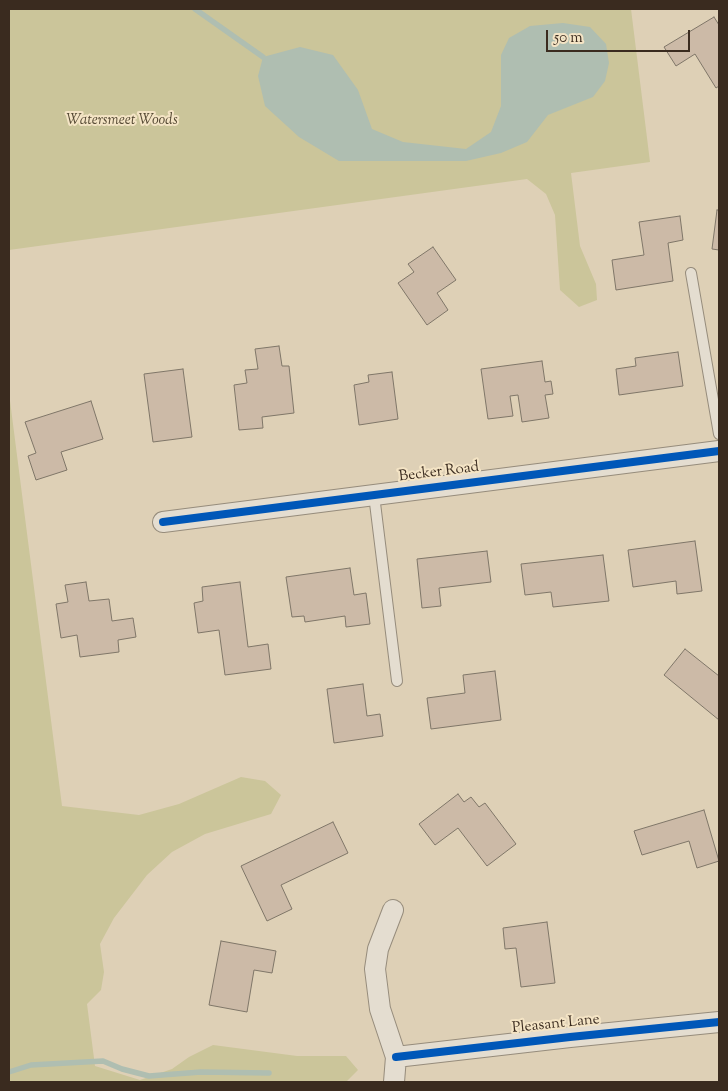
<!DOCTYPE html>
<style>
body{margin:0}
#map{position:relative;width:728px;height:1091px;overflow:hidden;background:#ded0b6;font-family:"Sorts Mill Goudy",serif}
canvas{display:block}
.frame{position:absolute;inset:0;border:10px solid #3a2b1f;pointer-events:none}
.scale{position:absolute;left:546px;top:30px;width:144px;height:22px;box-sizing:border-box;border:2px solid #3a2b1f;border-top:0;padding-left:6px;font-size:15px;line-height:18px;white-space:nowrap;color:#3a2b1f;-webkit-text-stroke:4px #f4e4c5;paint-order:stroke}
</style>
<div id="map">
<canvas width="728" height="1091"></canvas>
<div class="frame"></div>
<div class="scale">50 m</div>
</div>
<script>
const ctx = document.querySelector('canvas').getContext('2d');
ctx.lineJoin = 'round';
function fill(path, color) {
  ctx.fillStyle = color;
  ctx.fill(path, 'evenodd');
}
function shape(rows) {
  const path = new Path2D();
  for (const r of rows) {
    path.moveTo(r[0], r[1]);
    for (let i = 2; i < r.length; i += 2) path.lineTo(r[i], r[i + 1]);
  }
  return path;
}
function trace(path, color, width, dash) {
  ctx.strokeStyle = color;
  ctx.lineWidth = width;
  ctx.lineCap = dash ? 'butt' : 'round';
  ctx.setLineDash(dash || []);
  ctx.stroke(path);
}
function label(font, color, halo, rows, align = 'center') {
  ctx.font = font + ' "Sorts Mill Goudy",serif';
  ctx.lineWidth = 4;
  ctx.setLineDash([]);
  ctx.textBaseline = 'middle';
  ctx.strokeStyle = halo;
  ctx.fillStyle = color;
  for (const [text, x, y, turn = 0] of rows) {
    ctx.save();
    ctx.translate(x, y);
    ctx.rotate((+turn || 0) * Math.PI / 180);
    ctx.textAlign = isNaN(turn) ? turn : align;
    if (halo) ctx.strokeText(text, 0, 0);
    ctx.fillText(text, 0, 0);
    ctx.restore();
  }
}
fill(shape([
 [9,9,631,9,650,162,571,173,580,246,596,284,597,300,579,307,560,290,555,215,546,194,527,179,9,250],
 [9,393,62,806,139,815,179,804,241,777,265,781,281,795,271,814,205,834,172,852,147,875,114,918,100,944,104,972,101,990,87,1004,95,1066,140,1080,172,1069,189,1057,213,1045,297,1056,346,1056,358,1070,346,1082,9,1082]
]), '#cbc59a');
fill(shape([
 [563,23,590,27,606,44,609,63,605,81,593,97,548,115,527,142,501,153,466,161,339,161,299,137,265,106,258,76,263,57,300,47,333,55,358,90,372,129,403,142,466,149,491,132,501,106,501,55,509,38,530,26]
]), '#afbeb1');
trace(shape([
 [195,9,263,57],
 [9,1072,31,1065,103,1061,122,1069,149,1076,201,1072,269,1073]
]), '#afbeb1', 5.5);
const building = shape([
 [714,17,719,25,719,86,716,88,695,54,676,66,664,47,714,17],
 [717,210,719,210,719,250,712,249,717,210],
 [680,216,683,240,668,243,673,281,616,290,612,260,644,255,639,222,680,216],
 [433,247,456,280,437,293,448,310,427,325,398,283,414,272,408,264,433,247],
 [279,346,282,366,289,366,294,413,262,417,263,428,239,430,234,385,247,383,245,370,258,369,255,349,279,346],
 [678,352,683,386,619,395,616,369,636,366,635,358,678,352],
 [542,361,545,382,551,381,553,394,545,395,549,418,522,422,518,395,510,396,513,416,488,419,481,369,542,361],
 [183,369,192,437,153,442,144,374,183,369],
 [392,372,398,419,359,425,354,385,369,382,368,375,392,372],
 [91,401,103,439,61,452,67,470,36,480,28,456,36,453,25,422,91,401],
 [695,541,702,591,677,594,676,581,633,587,628,550,695,541],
 [487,551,491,582,439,588,441,606,422,608,417,559,487,551],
 [603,555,609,601,553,607,551,592,525,595,521,564,603,555],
 [350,568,354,595,366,593,370,624,346,627,345,616,305,622,304,616,292,617,286,577,350,568],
 [86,582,89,601,109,599,112,621,133,618,136,637,118,640,119,652,80,657,77,635,61,638,56,604,68,602,65,585,86,582],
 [240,582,248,647,268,644,271,669,225,675,219,630,198,633,194,603,203,601,202,587,240,582],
 [685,649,719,676,719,720,664,675,685,649],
 [495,671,501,720,431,729,427,698,465,693,463,675,495,671],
 [363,684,367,716,380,714,383,736,334,743,327,689,363,684],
 [458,794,464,802,471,797,479,807,485,803,516,844,487,866,458,828,435,845,419,824,458,794],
 [704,810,719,861,697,868,689,841,642,855,634,831,704,810],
 [333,822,348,853,281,885,292,909,267,921,241,866,333,822],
 [547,922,555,983,521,987,516,948,505,949,503,928,547,922],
 [221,941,276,951,272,973,254,970,247,1012,209,1005,221,941]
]);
fill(building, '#ccbaa7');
trace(building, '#7f7668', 1);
const lane = shape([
 [691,273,719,434],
 [374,495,397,681]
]);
const street = shape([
 [163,522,719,451],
 [393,910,378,949,375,969,380,1009,396,1057,394,1082],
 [396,1057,570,1037,719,1022]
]);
trace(lane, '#968c7c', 12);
trace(street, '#968c7c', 22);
trace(lane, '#e4ddd0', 10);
trace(street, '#e4ddd0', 20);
trace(shape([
 [163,522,719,451],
 [396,1057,570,1037,719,1022]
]), '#0057b8', 8);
label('italic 15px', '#544833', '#f4e4c5', [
 ["Watersmeet Woods",122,121]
]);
label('15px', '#3a2b1f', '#f4e4c5', [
 ["Becker Road",439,473,-7],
 ["Pleasant Lane",556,1025,-6]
]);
</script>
